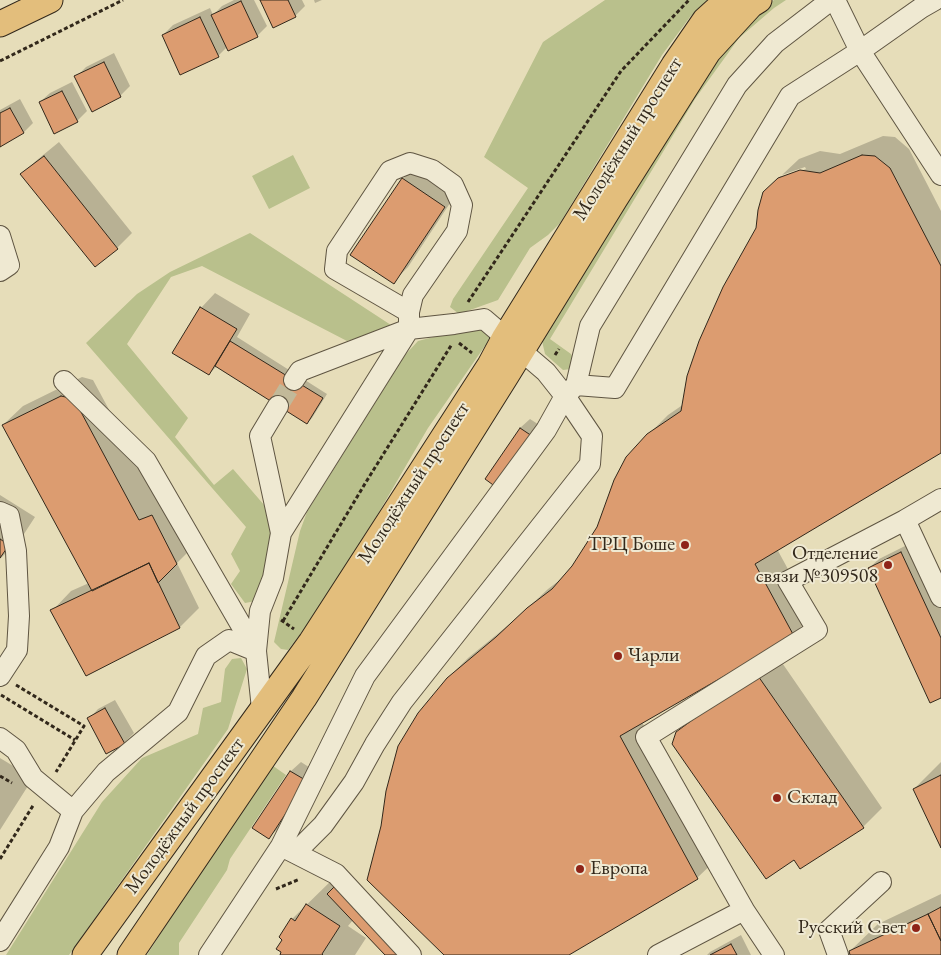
<!DOCTYPE html>
<meta charset="utf-8">
<style>
body{margin:0}
canvas{display:block;background:#e6ddb9}
</style>
<canvas width="941" height="955"></canvas>
<script>
const ctx = document.querySelector('canvas').getContext('2d');
ctx.lineJoin = 'round';
function fill(path, color) {
  ctx.fillStyle = color;
  ctx.fill(path, 'evenodd');
}
function shape(rows) {
  const path = new Path2D();
  for (const r of rows) {
    path.moveTo(r[0], r[1]);
    for (let i = 2; i < r.length; i += 2) path.lineTo(r[i], r[i + 1]);
  }
  return path;
}
function trace(path, color, width, dash) {
  ctx.strokeStyle = color;
  ctx.lineWidth = width;
  ctx.lineCap = dash ? 'butt' : 'round';
  ctx.setLineDash(dash || []);
  ctx.stroke(path);
}
function label(font, color, halo, rows, align = 'center') {
  ctx.font = font + ' "EB Garamond",serif';
  ctx.lineWidth = 4;
  ctx.setLineDash([]);
  ctx.textBaseline = 'middle';
  ctx.strokeStyle = halo;
  ctx.fillStyle = color;
  for (const [text, x, y, turn = 0] of rows) {
    ctx.save();
    ctx.translate(x, y);
    ctx.rotate((+turn || 0) * Math.PI / 180);
    ctx.textAlign = isNaN(turn) ? turn : align;
    if (halo) ctx.strokeText(text, 0, 0);
    ctx.fillText(text, 0, 0);
    ctx.restore();
  }
}
fill(shape([
 [605,0,707,0,690,17,662,55,560,223,548,235,530,248,498,300,459,314,450,307,453,299,528,188,484,157,543,42],
 [774,0,786,0,774,8,739,38,695,99,550,339,571,354,575,362,571,369,563,370,545,354,542,341,705,70,741,27],
 [293,155,310,188,269,209,252,176],
 [250,233,394,327,347,341,202,266,171,277,127,344,188,418,175,437,214,485,233,469,265,506,273,532,270,556,256,601,245,603,231,584,240,571,231,554,246,527,86,343,137,294,170,272],
 [477,326,491,333,487,343,428,428,376,517,311,620,288,650,281,649,274,642,300,531,307,512,405,355,418,341],
 [241,658,247,669,228,729,69,955,6,955,102,802,142,758,198,734,203,708,221,702,225,669,232,659],
 [269,763,286,775,230,859,227,870,179,943,179,955,147,955]
]), '#b9c08c');
fill(shape([
 [234,0,254,0,267,26,257,36,227,47,218,56,163,35,173,25,210,8,213,15,222,6],
 [261,0,302,0,305,6,295,16],
 [314,0,322,0,315,3],
 [114,53,130,86,120,96,76,77,86,67],
 [72,82,87,111,77,121,40,102,50,93],
 [20,99,33,123,24,132,0,145,0,110],
 [883,136,895,137,909,149,941,211,941,451,777,549,813,615,793,635,642,722,717,859,697,878,566,955,446,955,448,678,468,658,517,618,548,589,565,576,573,567,598,528,648,435,668,415,684,404,758,229,764,193,781,176,781,178,806,169,805,167,782,175,799,159,820,151,840,154],
 [59,142,132,233,117,248,95,266,22,174,37,160],
 [417,164,458,191,408,267,393,282,403,179],
 [215,293,250,314,237,337,327,394,312,418,307,423,217,366,209,374,201,308],
 [82,377,93,380,159,502,196,544,177,563,199,608,180,627,87,674,52,611,71,591,89,583,3,425,23,406],
 [530,419,544,428,510,478,520,428],
 [0,495,35,517,22,537,0,559],
 [911,543,941,608,941,696,869,568,879,559],
 [776,654,882,808,863,827,677,732,697,712],
 [762,670,693,721,693,718],
 [115,700,134,733,124,743,89,719,98,709],
 [0,758,33,778,0,830],
 [301,762,315,771,279,828,269,837,254,828,291,771],
 [941,762,941,845,914,789],
 [335,877,387,955,353,920,348,926,366,938,355,955,281,955,292,919],
 [941,894,941,955,852,955,850,951,878,924],
 [741,935,751,955,707,955,710,952]
]), '#0003');
const building = shape([
 [260,0,288,0,296,17,273,28,260,0],
 [241,1,258,37,228,51,211,15,241,1],
 [200,17,219,57,180,75,162,35,200,17],
 [104,62,121,97,92,112,74,76,104,62],
 [62,91,78,122,54,134,39,102,62,91],
 [10,108,24,133,0,147,0,113,10,108],
 [862,155,875,156,890,168,941,266,941,453,755,564,794,636,620,736,698,879,569,955,444,955,367,880,381,826,386,791,398,746,418,713,447,678,496,637,527,608,552,589,572,566,597,527,614,480,626,457,647,434,681,411,687,376,699,341,723,287,756,228,758,210,763,192,778,178,800,170,820,173,862,155],
 [44,156,118,249,95,267,20,174,44,156],
 [402,178,445,207,394,284,350,255,402,178],
 [200,307,237,329,209,375,172,353,200,307],
 [230,341,323,398,307,424,215,366,230,341],
 [61,396,74,399,139,520,152,515,177,564,158,583,149,563,92,591,2,425,61,396],
 [520,428,535,438,500,490,485,479,520,428],
 [0,539,9,545,0,558,0,539],
 [901,552,941,638,941,698,930,703,868,568,901,552],
 [149,563,180,628,86,676,50,610,149,563],
 [756,673,864,828,800,869,794,860,766,879,672,744,676,732,756,673],
 [105,708,125,744,106,754,87,718,105,708],
 [290,771,307,781,269,839,252,828,290,771],
 [941,775,941,848,913,789,941,775],
 [335,886,401,955,385,955,327,894,335,886],
 [306,904,340,926,322,954,323,955,280,955,281,952,276,949,282,940,279,937,291,918,295,921,306,904],
 [941,907,941,941,928,914,941,907],
 [928,914,941,941,941,955,850,955,849,951,928,914],
 [731,944,737,955,710,955,731,944]
]);
fill(building, '#dc9c70');
trace(building, '#32281b', 1);
trace(shape([
 [278,406,294,380]
]), '#c2b999', 20, [20, 10]);
const minor = shape([
 [935,0,921,8,860,51,941,175],
 [0,236,9,265,0,271],
 [294,380,300,371,409,329,409,312,413,295,457,231,462,205,453,185,432,170,410,163,390,171,337,251,335,269,409,312],
 [64,381,146,461,256,651],
 [576,385,615,388,790,96,860,51,835,0],
 [278,406,260,436,281,533],
 [941,499,905,520,941,597],
 [0,512,9,516,16,551,19,616,17,650,0,676],
 [262,709,256,651,260,611,273,578,281,533,409,329,454,324,484,319,546,372,565,396,592,436,590,464,402,702,375,744,354,782,323,825,295,853],
 [0,738,16,750,33,778,73,811],
 [285,848,336,874,411,955],
 [744,910,774,955],
 [0,941,59,847,73,811,106,772,178,712,206,656,229,640,256,651],
 [209,955,281,846,365,676,546,430,565,396,576,385,590,326,737,85,775,43,831,0],
 [658,955,744,910,646,737,817,630,788,581,905,520],
 [838,955,829,930,881,882]
]);
const major = shape([
 [0,24,50,0],
 [85,955,311,642,490,365,505,337,674,65,705,20,727,0],
 [130,955,304,698,506,376,615,199,708,52,751,5,759,0]
]);
trace(minor, '#5f5542', 22);
trace(major, '#32281b', 27);
trace(shape([
 [0,61,123,0],
 [468,302,621,71,689,0],
 [459,343,472,353],
 [555,355,559,349],
 [281,620,294,629],
 [283,621,366,482,452,344],
 [16,685,84,726,56,772],
 [1,695,75,740],
 [0,776,12,783],
 [0,859,34,804],
 [276,889,300,879]
]), '#32281b', 3, [4, 2.5]);
trace(minor, '#efe9d2', 20);
trace(major, '#e3be7c', 25);
for (const [x, y, r, color] of [
 [685,545,5,"#8f2418"],
 [888,565,5,"#8f2418"],
 [618,656,5,"#8f2418"],
 [777,798,5,"#8f2418"],
 [580,869,5,"#8f2418"],
 [916,928,5,"#8f2418"]
]) {
  const dot = new Path2D();
  dot.arc(x, y, r, 0, 2 * Math.PI);
  ctx.fillStyle = color;
  ctx.fill(dot);
  trace(dot, '#efe9d2', 2);
}
label('20px', '#32281b', '#efe9d2', [
 ["Молодёжный проспект",628,139,-58],
 ["Молодёжный проспект",414,483,-57],
 ["Молодёжный проспект",185,816,-54]
]);
label('20px', '#32281b', '#efe9d2', [
 ["ТРЦ Боше",675,545],
 ["Отделение",878,554],
 ["связи №309508",878,577],
 ["Чарли",628,656,"left"],
 ["Склад",787,798,"left"],
 ["Европа",590,869,"left"],
 ["Русский Свет",906,928]
], 'right');
</script>
